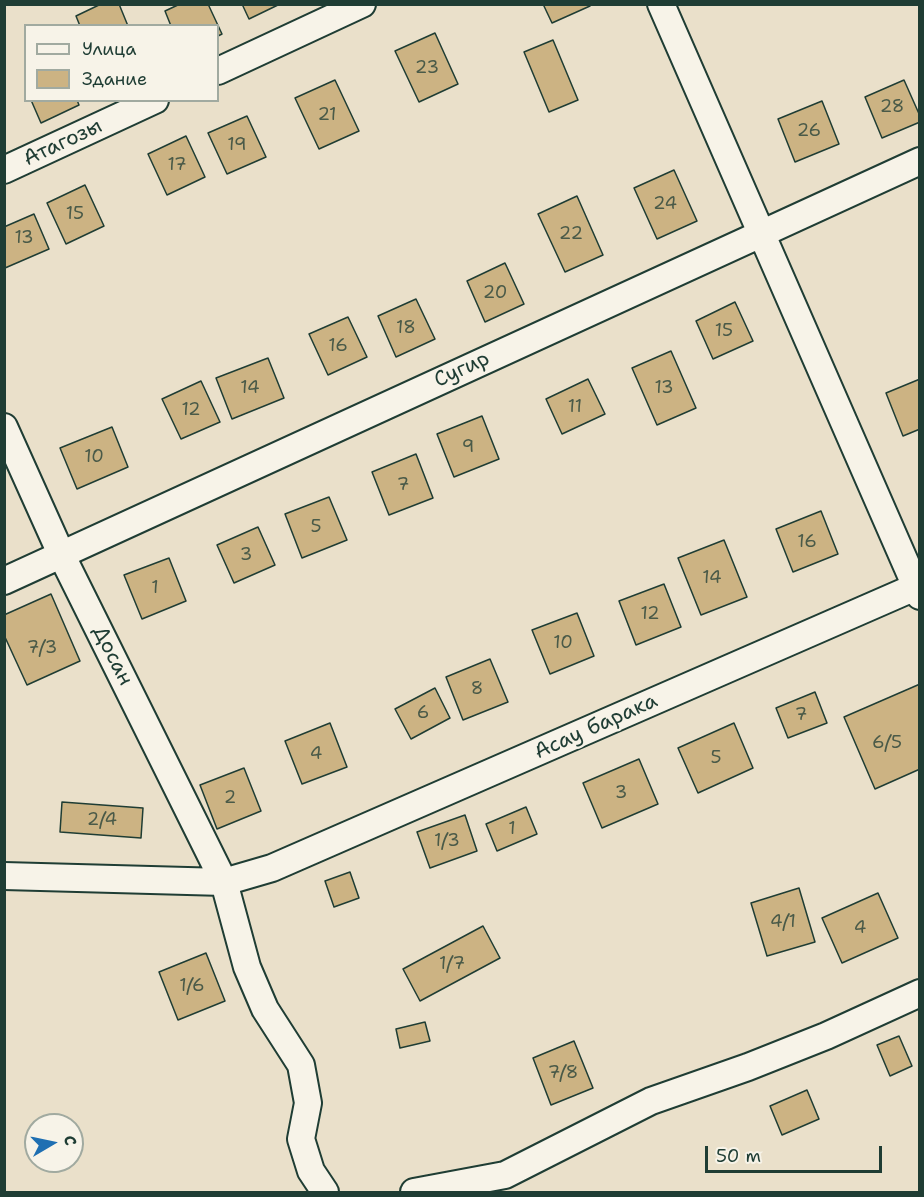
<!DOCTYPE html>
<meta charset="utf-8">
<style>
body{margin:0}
#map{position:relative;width:924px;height:1197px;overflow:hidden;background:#eae0ca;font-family:"Shantell Sans",sans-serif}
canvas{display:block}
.frame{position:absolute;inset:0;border:6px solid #1f3d34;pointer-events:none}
.legend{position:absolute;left:24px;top:24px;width:195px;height:78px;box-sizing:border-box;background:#f7f3e8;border:2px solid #a1aaa0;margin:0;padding:8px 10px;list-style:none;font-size:18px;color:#1f3d34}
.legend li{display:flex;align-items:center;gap:12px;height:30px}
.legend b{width:30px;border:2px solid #a1aaa0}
.north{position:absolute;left:24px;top:1113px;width:60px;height:60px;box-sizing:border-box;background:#f7f3e8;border:2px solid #a1aaa0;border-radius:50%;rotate:81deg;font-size:16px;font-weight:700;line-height:24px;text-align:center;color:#1f3d34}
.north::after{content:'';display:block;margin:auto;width:21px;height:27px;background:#1f6fb2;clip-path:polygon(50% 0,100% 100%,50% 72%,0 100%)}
.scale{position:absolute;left:705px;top:1146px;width:177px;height:27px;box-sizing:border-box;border:3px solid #1f3d34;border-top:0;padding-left:8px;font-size:18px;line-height:21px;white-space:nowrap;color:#1f3d34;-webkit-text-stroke:4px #f7f3e8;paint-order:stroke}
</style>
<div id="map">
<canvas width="924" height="1197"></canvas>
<div class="frame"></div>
<ul class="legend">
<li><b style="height:8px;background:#f7f3e8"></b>Улица</li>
<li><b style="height:16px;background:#ccb383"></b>Здание</li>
</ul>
<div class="north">С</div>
<div class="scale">50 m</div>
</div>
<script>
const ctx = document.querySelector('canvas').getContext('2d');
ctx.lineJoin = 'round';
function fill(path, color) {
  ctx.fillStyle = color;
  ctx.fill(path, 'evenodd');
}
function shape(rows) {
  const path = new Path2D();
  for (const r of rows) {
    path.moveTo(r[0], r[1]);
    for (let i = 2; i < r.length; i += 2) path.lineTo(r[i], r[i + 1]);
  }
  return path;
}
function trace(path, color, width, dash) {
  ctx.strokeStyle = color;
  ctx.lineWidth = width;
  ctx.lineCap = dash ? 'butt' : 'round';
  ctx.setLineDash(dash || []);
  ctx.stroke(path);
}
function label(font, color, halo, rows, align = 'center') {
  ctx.font = font + ' "Shantell Sans",sans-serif';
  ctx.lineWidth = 4.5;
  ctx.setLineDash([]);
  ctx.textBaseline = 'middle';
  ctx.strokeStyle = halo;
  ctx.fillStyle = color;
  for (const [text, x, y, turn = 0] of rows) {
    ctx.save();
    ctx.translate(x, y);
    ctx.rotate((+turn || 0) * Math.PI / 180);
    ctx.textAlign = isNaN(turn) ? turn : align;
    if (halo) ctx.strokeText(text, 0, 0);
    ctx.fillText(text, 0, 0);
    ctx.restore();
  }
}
const building = shape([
 [101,4,119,4,128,26,80,26,76,16,101,4],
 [180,4,208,4,222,34,218,36,218,26,171,26,165,11,180,4],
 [242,4,280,4,249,19,242,4],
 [543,4,590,4,590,6,552,23,543,4],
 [435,33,458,84,419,102,395,51,435,33],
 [553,40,578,100,549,112,524,52,553,40],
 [335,80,359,131,319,149,295,98,335,80],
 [904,80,920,116,920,122,882,138,865,97,904,80],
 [31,100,77,100,79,105,41,123,31,100],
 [822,101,839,144,795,162,778,119,822,101],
 [247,116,266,157,227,174,208,133,247,116],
 [186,136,205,177,167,195,148,154,186,136],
 [674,170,697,221,657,239,634,188,674,170],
 [85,185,104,226,66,244,47,203,85,185],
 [577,196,603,255,565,272,538,214,577,196],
 [34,214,49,249,5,268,4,227,34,214],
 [505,263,524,304,485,322,467,281,505,263],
 [416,299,435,339,396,357,378,316,416,299],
 [735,302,753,341,713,359,696,321,735,302],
 [348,317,367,357,328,375,309,334,348,317],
 [671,351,696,408,657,425,632,368,671,351],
 [268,358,284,398,232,419,216,378,268,358],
 [588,379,605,414,562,434,546,399,588,379],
 [920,379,920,429,903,436,886,393,920,379],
 [201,381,220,422,181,439,162,399,201,381],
 [482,416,499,459,454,477,437,434,482,416],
 [112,427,128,467,77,489,60,448,112,427],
 [416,454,433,498,389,515,372,472,416,454],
 [329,497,347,540,302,558,285,514,329,497],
 [821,511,838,554,793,572,776,529,821,511],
 [258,527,275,565,234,583,217,545,258,527],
 [724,540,747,597,701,615,678,558,724,540],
 [169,558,186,601,142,619,124,575,169,558],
 [664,584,681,627,636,645,619,601,664,584],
 [51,594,80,661,27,685,4,635,4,615,51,594],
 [577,613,594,656,550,674,532,630,577,613],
 [490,659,508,702,463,720,446,677,490,659],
 [920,684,920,769,875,789,844,717,920,684],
 [435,688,450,718,411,739,395,709,435,688],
 [815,692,827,723,788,738,776,708,815,692],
 [330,723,347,767,302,784,285,741,330,723],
 [734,723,753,768,698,793,678,748,734,723],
 [639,759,658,804,602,828,583,783,639,759],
 [244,768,261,811,217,829,200,785,244,768],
 [62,802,143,808,141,838,60,832,62,802],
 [526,807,537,834,497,851,486,824,526,807],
 [465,815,477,851,430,868,417,832,465,815],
 [350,872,359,898,334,907,325,881,350,872],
 [799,888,815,942,767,956,751,903,799,888],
 [878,893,898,938,842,963,822,918,878,893],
 [483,926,500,958,420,1001,403,969,483,926],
 [206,953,225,1001,178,1020,159,972,206,953],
 [425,1022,430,1041,400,1048,396,1029,425,1022],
 [899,1036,912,1066,890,1076,877,1045,899,1036],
 [574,1041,593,1088,551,1105,533,1058,574,1041],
 [807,1090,819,1119,782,1135,770,1106,807,1090]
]);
fill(building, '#ccb383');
trace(building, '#1f3d34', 1.5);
const street = shape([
 [661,4,920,596],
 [218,71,362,4],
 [4,170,155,100],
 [4,427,62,556,224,882,247,967,265,1009,301,1065,308,1103,301,1139,311,1171,325,1192],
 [4,581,920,161],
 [4,876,224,882,272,868,920,585],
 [414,1192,505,1175,651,1101,748,1067,826,1036,920,993]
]);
trace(street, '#1f3d34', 30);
trace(street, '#f7f3e8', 26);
label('18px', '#4a5a48', null, [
 ["23",427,68],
 ["28",892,107],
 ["21",327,115],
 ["26",809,131],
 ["19",237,145],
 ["17",177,165],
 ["24",665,204],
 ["15",75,214],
 ["22",571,234],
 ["13",24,238],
 ["20",495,293],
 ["18",406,328],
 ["15",724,331],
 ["16",338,346],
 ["14",250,388],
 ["13",664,388],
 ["11",575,407],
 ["12",191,410],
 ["9",468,447],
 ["10",94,457],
 ["7",403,485],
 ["5",316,527],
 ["16",807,542],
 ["3",246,555],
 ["14",712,578],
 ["1",155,588],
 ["12",650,614],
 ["10",563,643],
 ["7/3",42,648],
 ["8",477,689],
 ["6",423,713],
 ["7",801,715],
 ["6/5",887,743],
 ["4",316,754],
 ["5",716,758],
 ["3",621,793],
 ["2",230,798],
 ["2/4",102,820],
 ["1",512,829],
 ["1/3",447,841],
 ["4/1",783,922],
 ["4",860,928],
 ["1/7",452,964],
 ["1/6",192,986],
 ["7/8",563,1073]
]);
label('21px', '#1f3d34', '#f7f3e8', [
 ["Атагозы",63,143,-25],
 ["Сугир",462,370,-25],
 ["Досан",112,656,63],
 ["Асау барака",596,727,-24]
]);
</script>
